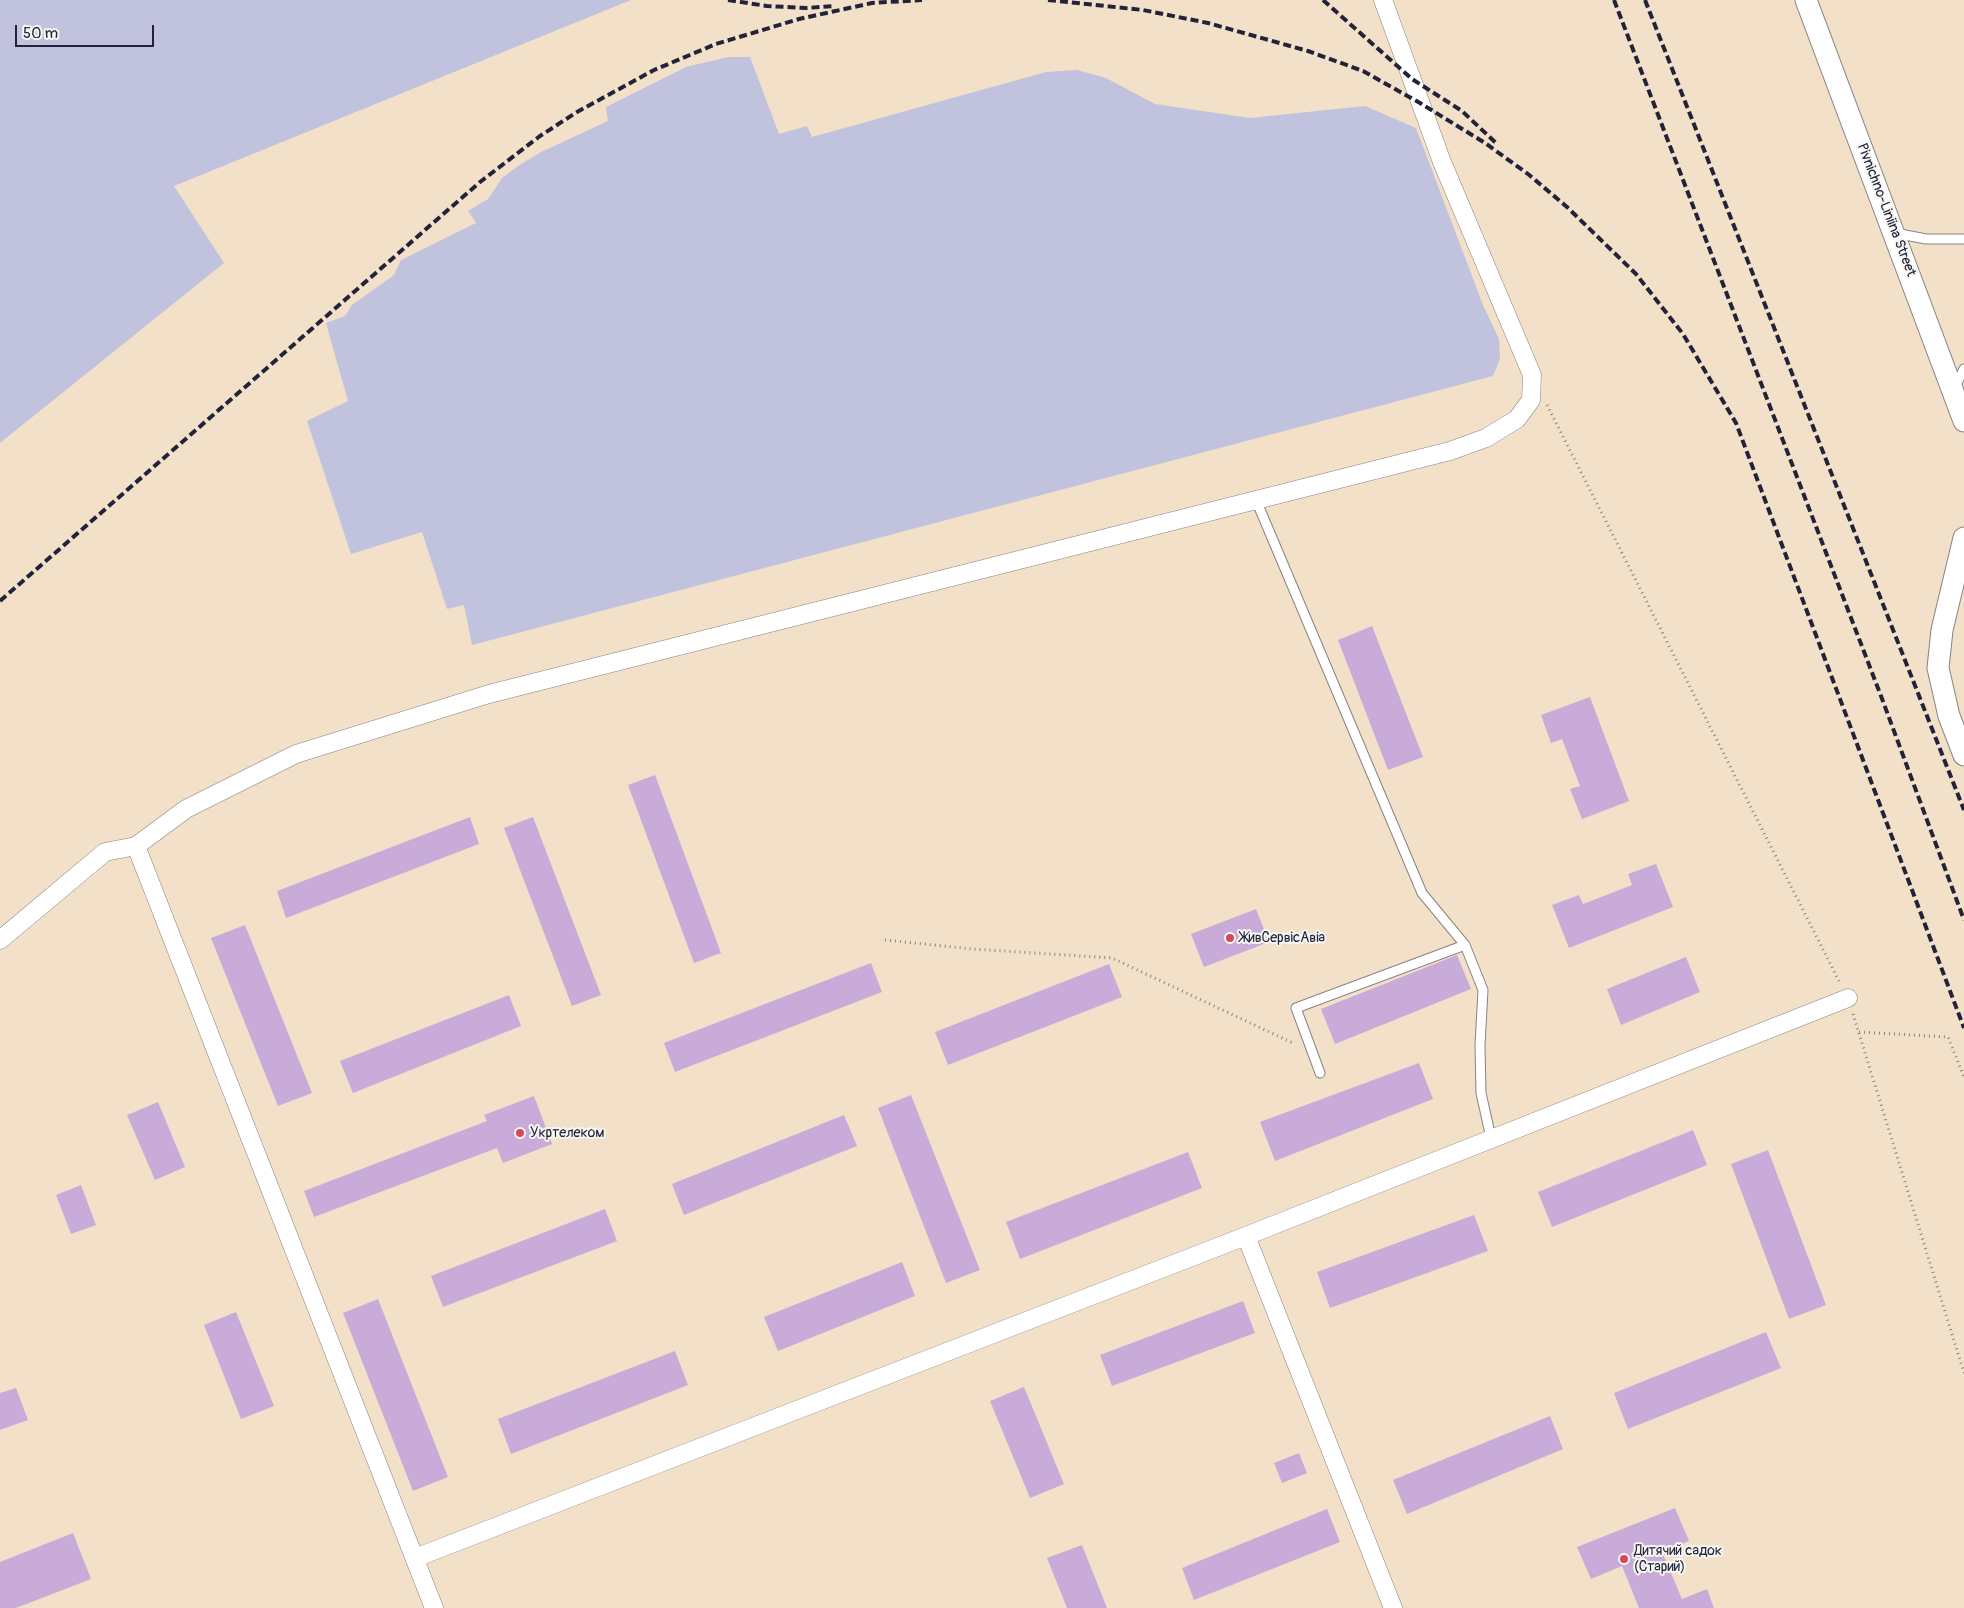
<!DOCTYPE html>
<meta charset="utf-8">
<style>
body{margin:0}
#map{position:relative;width:1964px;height:1608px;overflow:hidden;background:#f2e1c8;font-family:Pangolin,sans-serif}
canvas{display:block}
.scale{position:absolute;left:15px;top:25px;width:139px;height:22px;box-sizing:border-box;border:2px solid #22223b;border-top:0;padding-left:6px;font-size:15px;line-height:18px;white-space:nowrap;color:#22223b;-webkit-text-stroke:4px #f6f6f2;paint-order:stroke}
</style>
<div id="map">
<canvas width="1964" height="1608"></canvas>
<div class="scale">50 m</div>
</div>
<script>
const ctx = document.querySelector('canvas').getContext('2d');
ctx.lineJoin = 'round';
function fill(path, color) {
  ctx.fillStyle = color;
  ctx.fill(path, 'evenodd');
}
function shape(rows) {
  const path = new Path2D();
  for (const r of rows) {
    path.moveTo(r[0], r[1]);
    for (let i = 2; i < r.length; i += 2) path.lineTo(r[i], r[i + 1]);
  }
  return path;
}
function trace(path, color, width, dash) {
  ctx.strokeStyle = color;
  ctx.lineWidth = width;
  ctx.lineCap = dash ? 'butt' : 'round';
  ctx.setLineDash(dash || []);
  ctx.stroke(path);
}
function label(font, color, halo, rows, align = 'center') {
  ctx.font = font + ' Pangolin,sans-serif';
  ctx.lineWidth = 4;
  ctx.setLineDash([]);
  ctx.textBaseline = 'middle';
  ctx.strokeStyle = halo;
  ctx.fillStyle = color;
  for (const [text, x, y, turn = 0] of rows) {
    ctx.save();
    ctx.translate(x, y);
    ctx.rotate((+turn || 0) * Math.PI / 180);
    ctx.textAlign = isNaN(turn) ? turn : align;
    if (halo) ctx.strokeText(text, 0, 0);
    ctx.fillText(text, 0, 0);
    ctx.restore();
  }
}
fill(shape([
 [0,0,631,0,174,186,224,263,0,443],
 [728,57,750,57,779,134,807,126,812,137,1046,72,1077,70,1106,78,1155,104,1250,118,1365,106,1416,128,1483,305,1499,339,1500,359,1493,376,472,645,464,605,447,609,422,532,351,554,307,421,348,401,326,323,345,316,352,305,394,275,401,260,476,223,468,211,488,199,502,178,518,166,541,152,608,121,606,107,686,67]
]), '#c1c2dd');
fill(shape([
 [1372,626,1423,757,1388,770,1338,640],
 [1590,697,1629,801,1582,819,1570,789,1580,786,1562,739,1551,743,1541,715],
 [655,775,721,953,694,963,628,785],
 [470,817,479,844,286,918,277,891],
 [533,817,601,995,572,1006,504,828],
 [1656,864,1673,907,1569,948,1552,905,1579,895,1583,904,1632,885,1628,874],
 [1256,909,1269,942,1204,967,1191,934],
 [245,925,312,1093,278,1106,211,938],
 [1457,955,1471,989,1335,1044,1321,1009],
 [1686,957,1700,992,1621,1025,1607,989],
 [871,963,882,992,675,1072,664,1043],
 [1109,964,1122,997,948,1065,935,1032],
 [509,995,521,1026,353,1093,340,1061],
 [1419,1063,1433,1099,1275,1161,1260,1122],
 [911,1095,980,1270,946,1283,878,1108],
 [534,1096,552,1144,503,1163,497,1148,314,1217,304,1191,487,1121,484,1115],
 [158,1102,185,1167,155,1180,127,1115],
 [844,1115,857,1146,684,1215,672,1184],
 [1693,1130,1707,1165,1552,1227,1538,1192],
 [1768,1150,1826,1305,1789,1319,1731,1164],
 [1188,1152,1202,1188,1020,1259,1006,1222],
 [81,1185,96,1225,71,1234,56,1195],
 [605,1209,617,1241,443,1307,431,1276],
 [1474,1215,1488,1251,1330,1308,1317,1272],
 [902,1262,915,1296,778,1351,764,1317],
 [378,1299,448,1477,413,1491,343,1313],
 [1243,1301,1255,1333,1112,1386,1100,1355],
 [236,1312,274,1406,241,1419,204,1325],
 [1766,1332,1781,1368,1628,1429,1614,1393],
 [675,1351,688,1385,511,1454,498,1419],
 [1024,1387,1064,1484,1030,1498,990,1401],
 [16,1388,28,1420,0,1430,0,1393],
 [1550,1416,1563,1449,1407,1514,1393,1480],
 [1299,1453,1307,1473,1282,1483,1274,1463],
 [1675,1508,1689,1541,1662,1552,1682,1599,1707,1589,1714,1608,1639,1608,1622,1566,1591,1579,1577,1547],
 [1327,1509,1340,1542,1194,1600,1182,1568],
 [73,1533,91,1579,16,1608,0,1608,0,1562],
 [1082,1545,1107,1608,1067,1608,1047,1558]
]), '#c8abd9');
const service = shape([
 [1895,233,1926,239,1964,239],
 [1954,389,1964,369],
 [1256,500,1422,893,1465,945,1483,990,1480,1045,1481,1093,1491,1138],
 [1320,1073,1296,1008,1465,945]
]);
const minor = shape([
 [136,846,434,1608],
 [0,940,105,852,136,846,186,809,296,754,489,694,1450,451,1486,438,1517,419,1531,400,1532,375,1442,162,1383,0],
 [1246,1236,1393,1608],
 [415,1558,1246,1236,1848,998]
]);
const tertiary = shape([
 [1806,0,1964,421],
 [1964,538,1942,630,1938,668,1949,716,1964,755]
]);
trace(service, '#8a8282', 11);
trace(minor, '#8a8282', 19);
trace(tertiary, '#8a8282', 23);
trace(shape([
 [1547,405,1840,983],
 [885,940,973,949,1112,958,1295,1044],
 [1853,1014,1964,1373],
 [1859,1032,1948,1037,1964,1077]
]), '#8a8282', 3, [1, 4]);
trace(service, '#fff', 9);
trace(minor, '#fff', 18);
trace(tertiary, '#fff', 21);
trace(shape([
 [728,0,767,6,806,8,835,6],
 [1048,0,1143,10,1208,23,1308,51,1363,71,1420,103,1485,143,1528,174,1567,207,1636,274,1683,334,1736,423,1964,1028],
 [1323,0,1412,79,1462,111,1497,144],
 [1614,0,1881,696,1964,920],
 [1645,0,1964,810],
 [0,601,480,182,540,136,577,112,654,70,716,44,799,19,872,3,922,0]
]), '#22223b', 4, [8, 4]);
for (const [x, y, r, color] of [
 [1230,938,5,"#d1495b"],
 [520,1133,5,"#d1495b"],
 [1624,1559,5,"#d1495b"]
]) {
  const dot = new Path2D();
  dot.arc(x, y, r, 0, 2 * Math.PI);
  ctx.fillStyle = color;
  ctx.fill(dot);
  trace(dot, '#f6f6f2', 2);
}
label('14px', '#22223b', '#f6f6f2', [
 ["Pivnichno-Liniina Street",1886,210,69]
]);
label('14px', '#22223b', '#f6f6f2', [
 ["ЖивСервісАвіа",1240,938],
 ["Укртелеком",530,1133],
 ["Дитячий садок",1634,1551],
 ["(Старий)",1634,1567]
], 'left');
</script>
